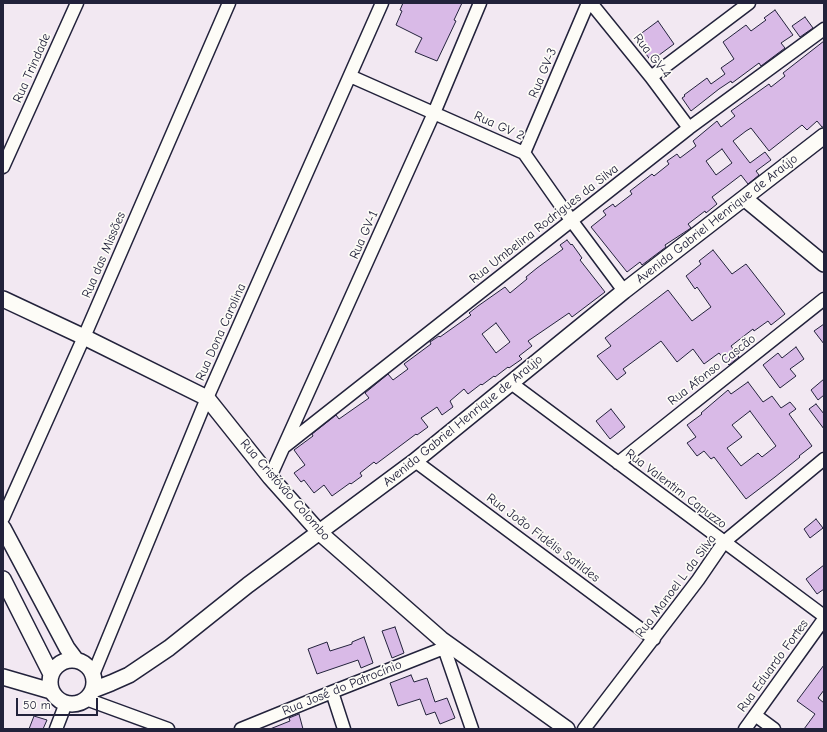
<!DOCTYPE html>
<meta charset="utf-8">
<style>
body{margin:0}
#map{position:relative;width:827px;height:732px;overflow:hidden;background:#f2e8f2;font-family:"Comic Neue",sans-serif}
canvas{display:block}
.frame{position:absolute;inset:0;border:4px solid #22223b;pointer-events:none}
.scale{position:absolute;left:16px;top:698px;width:82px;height:18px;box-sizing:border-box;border:2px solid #22223b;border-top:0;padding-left:5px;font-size:12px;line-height:14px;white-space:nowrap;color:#22223b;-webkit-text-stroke:3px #fdfcf7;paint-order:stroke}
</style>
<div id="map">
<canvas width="827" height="732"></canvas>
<div class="frame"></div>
<div class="scale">50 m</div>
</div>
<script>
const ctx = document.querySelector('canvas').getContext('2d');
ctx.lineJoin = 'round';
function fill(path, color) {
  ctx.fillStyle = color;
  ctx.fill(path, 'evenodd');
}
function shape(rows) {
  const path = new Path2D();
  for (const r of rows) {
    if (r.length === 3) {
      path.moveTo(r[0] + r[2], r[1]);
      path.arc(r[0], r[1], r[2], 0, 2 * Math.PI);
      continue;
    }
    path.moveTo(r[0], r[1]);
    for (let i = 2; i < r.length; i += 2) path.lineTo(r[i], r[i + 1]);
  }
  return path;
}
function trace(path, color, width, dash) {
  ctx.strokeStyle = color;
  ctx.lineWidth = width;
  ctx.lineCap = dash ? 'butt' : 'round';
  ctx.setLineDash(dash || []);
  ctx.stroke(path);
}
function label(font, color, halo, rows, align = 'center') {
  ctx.font = font + ' "Comic Neue",sans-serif';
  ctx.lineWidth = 3.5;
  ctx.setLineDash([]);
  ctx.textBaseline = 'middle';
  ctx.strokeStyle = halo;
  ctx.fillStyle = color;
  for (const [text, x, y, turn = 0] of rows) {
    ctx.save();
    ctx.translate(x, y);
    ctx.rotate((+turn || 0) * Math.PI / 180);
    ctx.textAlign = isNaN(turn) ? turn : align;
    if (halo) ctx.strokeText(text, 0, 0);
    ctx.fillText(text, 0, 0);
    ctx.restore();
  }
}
const building = shape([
 [403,3,462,3,454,20,456,21,437,61,415,52,422,38,396,25,402,11,400,10,403,3],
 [775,10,793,35,781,43,785,48,761,66,759,63,732,83,731,81,719,89,691,111,682,98,685,96,684,95,707,78,711,84,725,74,721,68,734,59,723,42,746,25,751,31,766,20,764,18,775,10],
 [805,17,813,28,800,37,792,26,805,17],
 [658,21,674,44,651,61,635,38,658,21],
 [824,41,824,127,822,127,817,121,807,130,802,125,769,151,751,128,746,131,733,141,750,163,765,152,771,160,756,171,759,175,748,184,741,175,728,185,712,197,717,204,706,213,705,211,688,224,691,228,665,245,666,247,642,265,640,262,627,272,591,227,606,215,603,211,613,204,615,207,632,194,630,191,652,174,654,176,669,164,667,161,677,154,680,158,696,146,693,141,717,121,721,127,735,116,731,111,769,84,771,87,785,76,783,73,824,41],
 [722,149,732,163,716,175,706,161,722,149],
 [567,240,571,245,572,244,582,258,580,260,605,292,572,317,569,313,528,341,532,346,519,356,522,359,509,368,508,367,495,377,494,376,482,385,481,384,468,394,464,389,450,401,453,407,442,415,437,407,421,418,428,427,417,435,416,434,376,464,374,462,360,473,362,476,351,484,350,483,332,496,324,485,314,493,304,480,301,482,294,473,305,465,294,450,313,436,312,434,336,415,339,419,369,398,365,393,388,374,393,380,408,369,404,364,431,344,430,342,439,336,440,337,471,315,469,313,478,306,505,287,510,293,527,279,526,277,537,268,563,249,560,245,567,240],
 [496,323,510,342,496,353,482,334,496,323],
 [713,250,732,274,746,264,785,314,771,325,768,321,754,331,753,329,731,346,739,357,729,365,719,353,704,364,693,349,677,362,661,341,623,369,626,373,617,380,597,356,611,346,605,338,668,290,692,321,711,307,697,287,695,289,686,276,701,264,699,261,713,250],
 [824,324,824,344,814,331,824,324],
 [796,347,804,359,790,369,796,376,780,388,763,365,778,353,782,358,796,347],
 [824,379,824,395,818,400,811,390,824,379],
 [748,382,763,402,772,396,781,408,790,402,796,409,789,414,812,446,799,456,800,457,775,477,746,499,714,457,711,459,704,451,697,456,687,443,696,437,687,425,702,414,701,413,728,390,731,394,748,382],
 [750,411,776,446,762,457,758,453,741,466,727,448,742,437,732,425,750,411],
 [816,404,824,414,824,429,809,409,816,404],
 [611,409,625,427,610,439,596,421,611,409],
 [816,519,823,528,810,538,804,529,816,519],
 [824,565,824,589,817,594,806,579,824,565],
 [395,627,404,653,392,658,382,631,395,627],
 [364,637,373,663,361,668,358,660,317,674,308,649,327,642,330,651,352,644,352,642,364,637],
 [824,665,824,690,818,698,824,703,824,729,804,729,815,714,797,701,824,665],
 [411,675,414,682,427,678,435,702,447,698,455,718,440,724,435,712,426,715,420,699,398,706,390,683,411,675],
 [299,714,303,729,270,729,290,721,289,718,299,714],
 [34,716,47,720,43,729,29,729,34,716]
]);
fill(building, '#d9bae7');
trace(building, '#22223b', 1);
const minor = shape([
 [591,3,651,77,689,128],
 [350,76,524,153,571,220,624,291],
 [651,77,749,3],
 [524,153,588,3],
 [3,167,77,3],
 [511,383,824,616],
 [285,446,689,128,824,29],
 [415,461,654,639],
 [618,463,824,299],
 [270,477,434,113,480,3],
 [3,518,84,337,229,3],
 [442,642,472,729],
 [93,675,207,398,382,3],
 [332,692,344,729],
 [86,699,168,729],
 [755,715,774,729],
 [56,729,66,703],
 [241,729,332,692,444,648],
 [584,729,698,580,724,542,824,459],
 [745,729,824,619]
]);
const tertiary = shape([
 [744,198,824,264],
 [3,299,84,337,207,398,270,477,320,533,441,639,567,729],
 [3,528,67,648,76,660],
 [3,579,51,674],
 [72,682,22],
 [3,677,51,691],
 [93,690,111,683,129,675,169,648,248,585,415,461,624,291,824,136]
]);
trace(minor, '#22223b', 15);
trace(tertiary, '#22223b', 18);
trace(minor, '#fdfcf7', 12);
trace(tertiary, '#fdfcf7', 15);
label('13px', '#22223b', '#fdfcf7', [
 ["Rua GV-4",652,56,52],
 ["Rua Trindade",32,68,-66],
 ["Rua GV-3",543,73,-67],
 ["Rua GV 2",499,126,24],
 ["Avenida Gabriel Henrique de Araújo",717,219,-38],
 ["Rua Umbelina Rodrigues da Silva",544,224,-38],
 ["Rua GV-1",364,235,-66],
 ["Rua das Missões",104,255,-67],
 ["Rua Dona Carolina",221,332,-66],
 ["Rua Afonso Cascão",712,370,-38],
 ["Avenida Gabriel Henrique de Araújo",463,421,-39],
 ["Rua Valentim Capuzzo",676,489,37],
 ["Rua Cristóvão Colombo",285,490,49],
 ["Rua João Fidélis Satildes",543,538,37],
 ["Rua Manoel L da Silva",676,586,-53],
 ["Rua Eduardo Fortes",773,666,-54],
 ["Rua José do Patrocínio",342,688,-22]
]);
</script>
